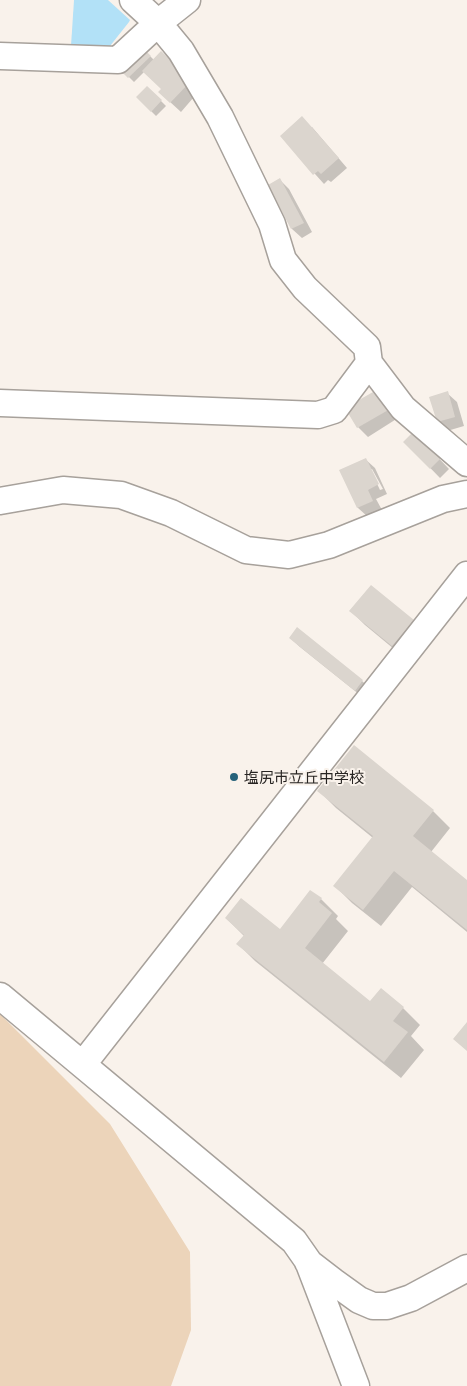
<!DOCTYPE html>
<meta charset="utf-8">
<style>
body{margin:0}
canvas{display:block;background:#f9f2eb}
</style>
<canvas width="467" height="1386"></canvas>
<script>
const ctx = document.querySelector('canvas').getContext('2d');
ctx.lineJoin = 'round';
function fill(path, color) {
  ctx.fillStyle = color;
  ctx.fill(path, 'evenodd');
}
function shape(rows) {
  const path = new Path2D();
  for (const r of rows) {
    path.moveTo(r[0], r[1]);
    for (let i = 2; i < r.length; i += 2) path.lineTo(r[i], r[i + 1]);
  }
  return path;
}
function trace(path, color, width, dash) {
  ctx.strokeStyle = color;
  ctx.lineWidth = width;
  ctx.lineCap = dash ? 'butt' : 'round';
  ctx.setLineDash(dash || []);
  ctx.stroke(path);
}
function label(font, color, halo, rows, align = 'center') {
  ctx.font = font + ' Georgia,"Noto Sans JP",serif';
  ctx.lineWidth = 4;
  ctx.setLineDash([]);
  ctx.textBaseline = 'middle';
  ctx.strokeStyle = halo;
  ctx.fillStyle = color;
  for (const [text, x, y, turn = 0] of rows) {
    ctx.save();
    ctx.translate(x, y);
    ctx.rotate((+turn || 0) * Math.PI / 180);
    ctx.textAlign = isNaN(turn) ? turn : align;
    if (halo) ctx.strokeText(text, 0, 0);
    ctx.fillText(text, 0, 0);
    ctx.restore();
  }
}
fill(shape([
 [0,1014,110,1124,190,1252,191,1330,171,1386,0,1386]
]), '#ecd4ba');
fill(shape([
 [74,0,108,0,130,20,129,22,110,46,71,46]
]), '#b2e1f7');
fill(shape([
 [145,51,154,60,200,90,181,112,169,101,162,89,144,72,134,82,124,72],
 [147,87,166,106,156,116,137,97],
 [312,127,347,168,331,182,328,180,324,184,281,136],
 [280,180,289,189,312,232,302,238,292,229,269,185],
 [373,393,398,418,368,437,358,427],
 [447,393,457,402,464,426,447,431,438,422],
 [414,432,449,469,440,478,405,442],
 [365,459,375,468,387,494,376,499,382,510,368,517,358,508,341,471],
 [370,469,372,469,383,489,380,490],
 [351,611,413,621,426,634,406,659,365,625],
 [290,638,362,681,372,690,365,699,300,647],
 [354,747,433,811,450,828,431,852,467,881,467,932,412,887,381,926,352,903,335,886,373,838,336,808,319,791],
 [311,892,321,899,338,916,336,919,348,931,322,964,370,1003,403,1008,420,1025,411,1036,424,1050,401,1078,255,961,238,944,244,936,226,918,280,931]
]), '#0003');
fill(shape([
 [145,50,151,56,128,78,122,72],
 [161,51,192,80,170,103,158,92,161,89,142,71],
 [147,86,162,100,151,112,136,97],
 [302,116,339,158,321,174,318,171,313,175,280,136],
 [280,178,304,223,291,229,268,185],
 [448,391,455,417,437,422,429,397],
 [373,392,375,395,380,392,390,409,357,428,345,408],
 [414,431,441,458,430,469,403,442],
 [366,458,379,484,368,490,373,501,357,508,339,470],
 [371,585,414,620,392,646,349,611],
 [297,627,363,680,355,691,289,638],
 [354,745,434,810,413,836,467,880,467,930,394,871,363,910,333,886,373,836,317,791],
 [310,890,322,898,319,902,332,913,305,948,370,1001,381,988,404,1007,393,1021,408,1032,384,1062,236,944,244,935,225,918,241,898,280,929],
 [467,1022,467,1051,453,1039]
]), '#dbd5ce');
const minor = shape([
 [133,0,158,23,181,51,220,117,272,224,283,260,305,288,367,347,369,363,403,408,467,463],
 [0,56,118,60,158,23,187,0],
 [0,403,318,415,334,410,369,363],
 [0,501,63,490,121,495,171,513,246,550,289,555,329,545,443,499,467,494],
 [0,996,294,1241,308,1261,356,1386],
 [83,1064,467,575],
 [308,1262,334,1282,359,1300,373,1306,387,1306,411,1298,467,1268]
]);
trace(minor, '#a7a19b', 29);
trace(minor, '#fff', 26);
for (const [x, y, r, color] of [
 [234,777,5,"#26627a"]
]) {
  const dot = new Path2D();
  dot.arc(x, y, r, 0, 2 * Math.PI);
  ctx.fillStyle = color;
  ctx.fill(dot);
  trace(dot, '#f9f2eb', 2);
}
label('15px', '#272422', '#f9f2eb', [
 ["塩尻市立丘中学校",244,777]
], 'left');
</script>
